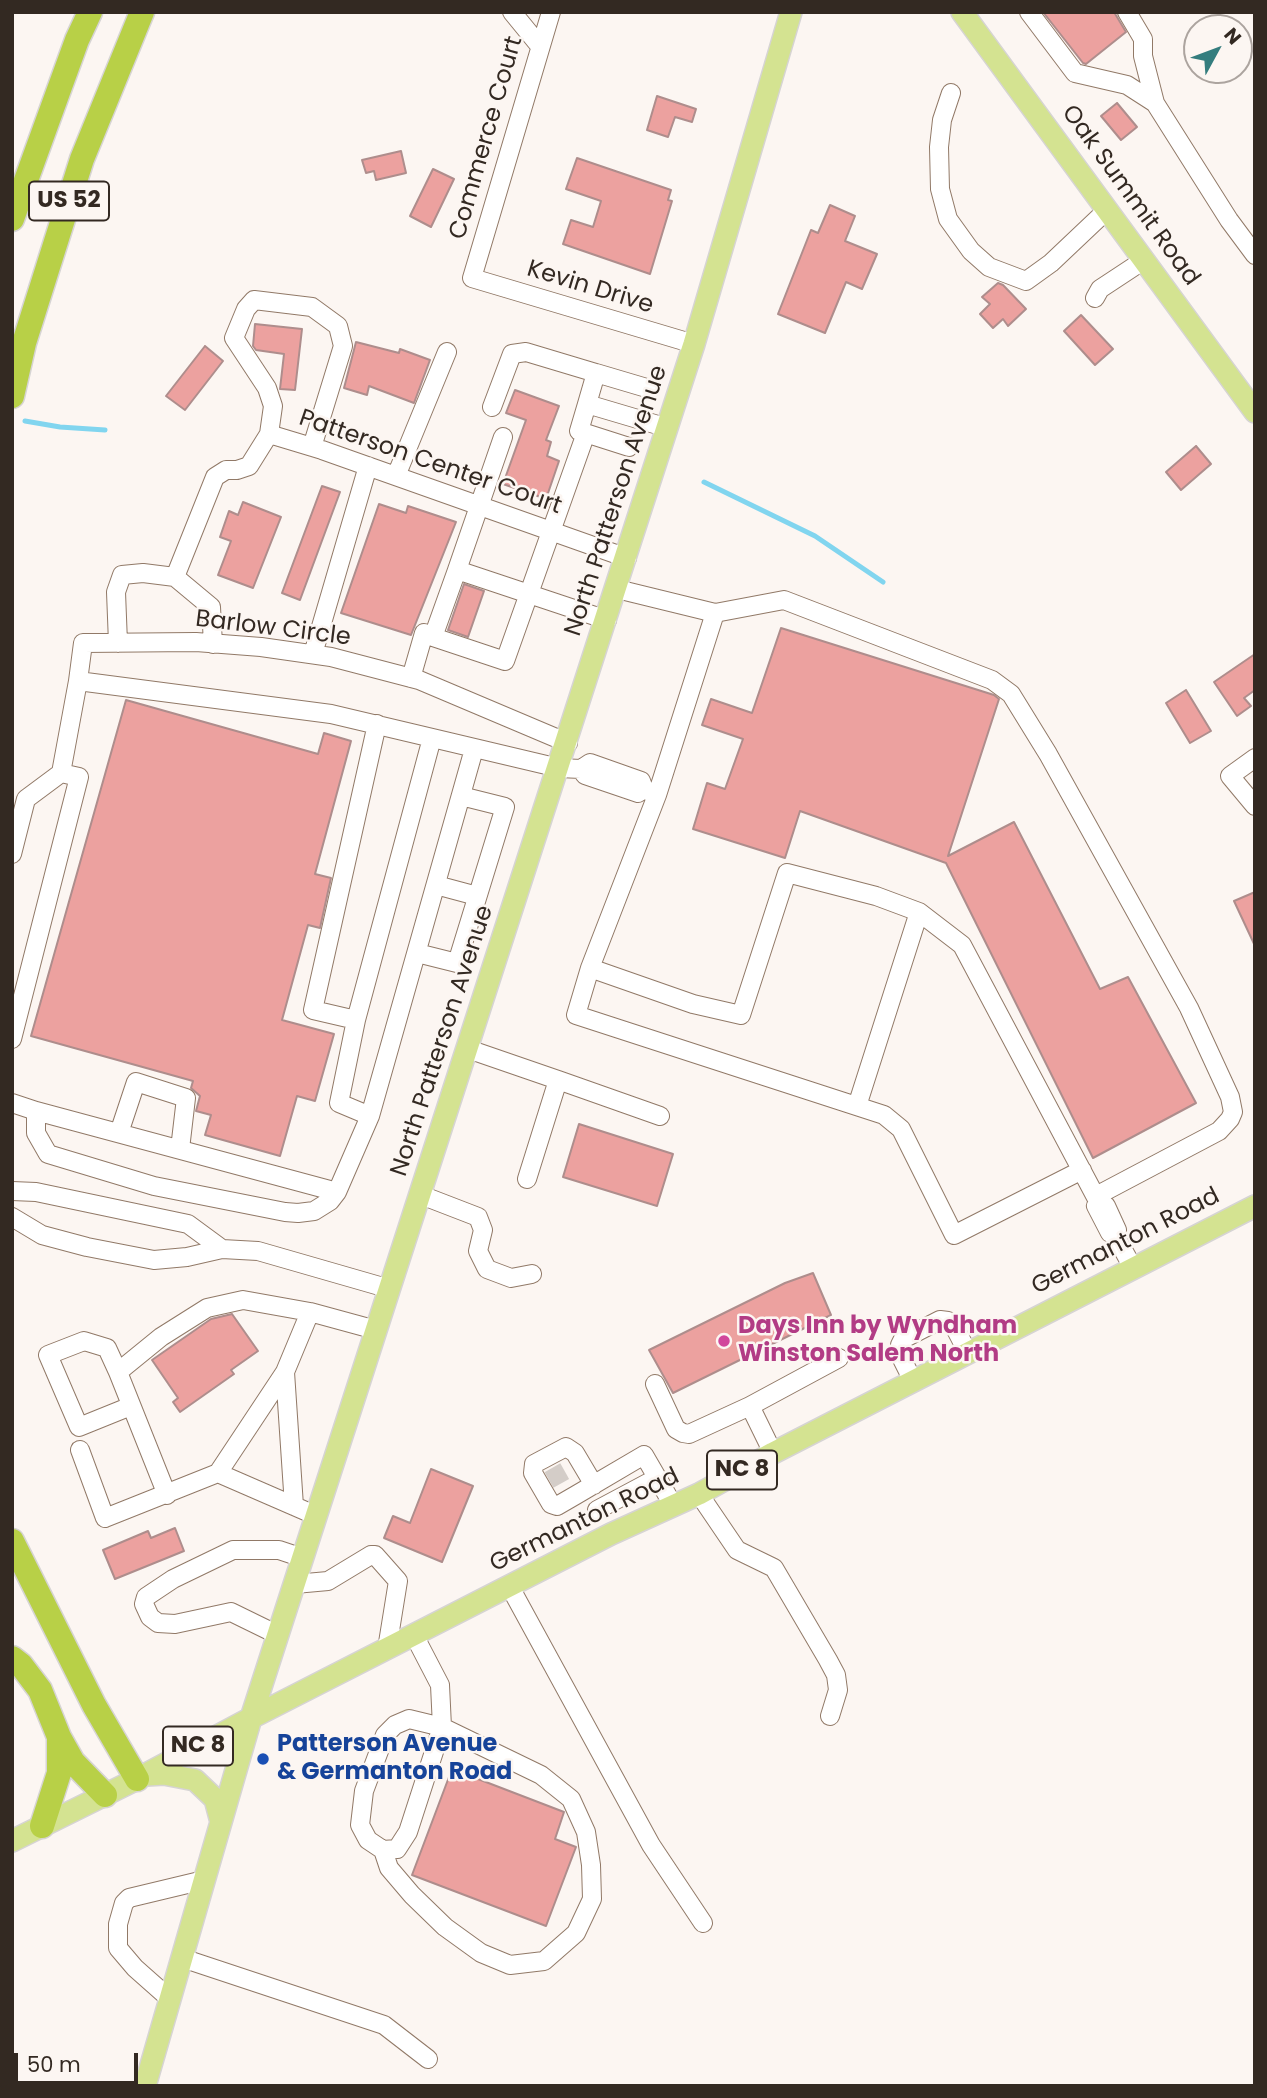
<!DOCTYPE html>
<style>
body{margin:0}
#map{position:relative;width:1267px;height:2098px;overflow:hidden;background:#fcf6f2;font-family:Poppins,sans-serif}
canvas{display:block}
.frame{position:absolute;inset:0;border:14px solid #332922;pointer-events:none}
.north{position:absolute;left:1183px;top:14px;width:70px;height:70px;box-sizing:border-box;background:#fcf6f2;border:2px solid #aca49f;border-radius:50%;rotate:49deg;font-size:19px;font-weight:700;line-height:28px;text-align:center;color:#332922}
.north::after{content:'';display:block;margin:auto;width:24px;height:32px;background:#347d7e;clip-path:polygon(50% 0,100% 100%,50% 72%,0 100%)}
.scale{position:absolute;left:14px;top:2053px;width:124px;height:32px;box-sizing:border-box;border:4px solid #332922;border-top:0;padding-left:9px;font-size:21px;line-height:24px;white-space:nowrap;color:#332922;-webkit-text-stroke:5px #fcf6f2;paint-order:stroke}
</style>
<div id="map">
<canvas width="1267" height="2098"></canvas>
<div class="frame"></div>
<div class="north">N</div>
<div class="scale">50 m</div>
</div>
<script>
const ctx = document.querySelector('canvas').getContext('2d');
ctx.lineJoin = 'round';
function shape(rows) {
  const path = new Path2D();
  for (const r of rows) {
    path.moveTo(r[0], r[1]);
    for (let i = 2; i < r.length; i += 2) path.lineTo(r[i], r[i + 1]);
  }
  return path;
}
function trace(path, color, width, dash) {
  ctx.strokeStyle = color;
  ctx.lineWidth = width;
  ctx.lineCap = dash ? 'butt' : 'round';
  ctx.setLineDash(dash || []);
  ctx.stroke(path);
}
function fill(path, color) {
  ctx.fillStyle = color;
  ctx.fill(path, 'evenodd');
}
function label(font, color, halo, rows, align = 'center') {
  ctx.font = font + ' Poppins,sans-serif';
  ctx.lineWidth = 5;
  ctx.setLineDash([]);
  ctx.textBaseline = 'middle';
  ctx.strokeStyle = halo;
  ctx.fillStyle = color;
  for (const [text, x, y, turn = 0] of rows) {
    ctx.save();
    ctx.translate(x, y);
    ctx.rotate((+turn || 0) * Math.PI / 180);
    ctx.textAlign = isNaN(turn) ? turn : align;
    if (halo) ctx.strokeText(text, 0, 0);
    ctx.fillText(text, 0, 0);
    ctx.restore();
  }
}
trace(shape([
 [25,421,60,427,105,430],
 [704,482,815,536,883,582]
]), '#81d5ef', 5);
const building = shape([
 [1043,12,1114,12,1126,32,1086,64,1083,63,1043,12],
 [657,96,696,109,692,122,675,117,668,137,647,130,657,96],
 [1117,103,1137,127,1121,140,1101,116,1117,103],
 [401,151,406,173,376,180,374,171,366,173,362,160,401,151],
 [577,158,671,190,668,200,672,201,650,274,563,244,571,220,593,227,601,201,566,189,577,158],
 [433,169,454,179,431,227,410,216,433,169],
 [830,205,855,216,845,241,877,254,862,289,846,282,825,333,778,314,811,230,818,233,830,205],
 [998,283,1003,285,1026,309,1008,326,1003,319,993,328,980,314,990,304,982,297,998,283],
 [1081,315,1113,349,1095,365,1064,331,1081,315],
 [255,324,302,329,295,390,280,389,284,354,256,350,253,346,255,324],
 [356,342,399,353,400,349,430,360,414,403,369,386,367,395,344,388,356,342],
 [205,346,223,361,185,410,166,396,205,346],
 [515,390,559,406,546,440,551,442,547,456,559,461,546,499,503,484,526,420,506,413,515,390],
 [1196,446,1211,464,1181,490,1166,472,1196,446],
 [322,486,340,492,300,600,282,593,322,486],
 [243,502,281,517,253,588,218,575,231,541,220,537,229,511,238,515,243,502],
 [379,504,406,513,408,506,456,522,411,635,341,613,379,504],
 [464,584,484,591,468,637,448,630,464,584],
 [781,628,994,695,999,699,948,856,1014,822,1100,989,1128,977,1196,1103,1093,1158,946,863,800,811,785,858,693,829,707,783,725,789,743,739,702,725,711,699,752,713,781,628],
 [1255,654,1255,690,1244,698,1251,706,1237,716,1214,682,1255,654],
 [1186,690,1211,731,1190,743,1166,703,1186,690],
 [126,700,318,754,324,733,351,741,315,874,331,878,320,928,308,925,282,1020,334,1034,315,1101,297,1096,280,1156,205,1135,211,1115,196,1111,200,1096,191,1088,193,1081,31,1036,126,700],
 [1255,892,1255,946,1234,901,1255,892],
 [579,1124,673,1154,657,1206,563,1177,579,1124],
 [813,1273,831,1315,673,1393,649,1350,785,1283,813,1273],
 [232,1314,258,1351,231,1370,234,1374,180,1412,173,1402,178,1398,152,1360,211,1319,232,1314],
 [431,1469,473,1486,442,1562,384,1538,393,1516,410,1523,431,1469],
 [175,1528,184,1551,115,1579,103,1550,148,1531,151,1538,175,1528],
 [452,1769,564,1812,555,1839,576,1847,546,1926,412,1875,452,1769]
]);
fill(building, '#eca19f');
trace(building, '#ae8d8c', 2);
trace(shape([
 [549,1480,565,1471]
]), '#d4cdc8', 18, [18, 9]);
const minor = shape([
 [512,12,539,45],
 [551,12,472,278,694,344],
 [1029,12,1075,73,1127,85,1155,103],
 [1127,12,1143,39,1143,56,1155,103,1229,220,1255,255],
 [951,93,942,120,939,147,940,189,948,219,971,251,989,267,1026,281,1051,263,1107,210],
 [1095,298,1100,289,1144,260],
 [587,404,596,373,650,389],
 [492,407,512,354,526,352,596,373],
 [269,434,322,450,627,558],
 [503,437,457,570,607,620],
 [629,447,579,431,587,404,668,428],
 [396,476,447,352],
 [457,570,433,637,505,661,586,433],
 [617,589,715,613,657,795],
 [715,613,784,600,992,680,1011,694,1048,754,1189,1008,1230,1097,1233,1112,1230,1119,1219,1131,1096,1196],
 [118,643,116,592,122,575,143,573,175,577],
 [213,644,211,607,175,577,215,477,226,470,237,470,249,466,269,434,273,406,267,388,234,338,246,309,254,300,312,307,338,326,343,346,312,447],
 [313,654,368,466],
 [411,678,424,633,433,637],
 [377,724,313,1010,356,1020,432,738],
 [568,743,419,680,331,657,261,647,196,642,83,643,78,681,331,714,559,768,581,769,590,763,641,781,644,789,638,793,585,775,581,769],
 [1255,758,1230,776,1255,806],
 [644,789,657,795,590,968,576,1015,884,1115,901,1129,954,1235,1082,1170],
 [12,854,26,799,61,773,78,681],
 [436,885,477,896],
 [417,953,457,963,505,807,461,796],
 [590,968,693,1004,741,1015,787,873,876,896,919,912,962,945,1099,1203],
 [356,1020,339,1103,370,1116],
 [12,1039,79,777,61,773],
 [468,1049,558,1080,527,1179],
 [558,1080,660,1116],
 [12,1103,36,1111,36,1133,48,1154,154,1186,285,1212,298,1213,314,1211,330,1201,337,1192,370,1116,474,749],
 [857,1106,919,912],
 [36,1111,337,1192],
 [119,1133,136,1082,186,1098,180,1149],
 [12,1191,36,1192,188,1224,222,1249],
 [421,1195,478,1217,483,1230,478,1251,487,1269,511,1278,532,1274],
 [12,1217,42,1235,87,1247,154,1260,187,1257,222,1249,258,1251,390,1289],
 [1115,1235,1117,1230,1106,1206,1099,1203,1096,1206,1110,1233,1115,1235,1133,1268],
 [118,1372,107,1348,84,1341,48,1355,79,1427,131,1406],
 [285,1372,294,1506],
 [913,1381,899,1353,900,1345,903,1339,940,1320,948,1321,955,1328,968,1353],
 [655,1384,676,1429,683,1433,689,1434,750,1406],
 [80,1450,105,1518,218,1473],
 [773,1453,750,1406,839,1358],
 [594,1485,575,1453,566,1447,534,1464,533,1473,551,1504,557,1506,576,1495,644,1455,673,1505],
 [699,1494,737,1550,774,1568,828,1660,836,1675,838,1690,830,1716],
 [167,1495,118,1372,161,1337,207,1308,243,1300,310,1312],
 [597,1510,657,1478],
 [317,1516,218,1473,285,1372,310,1312,376,1330],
 [295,1584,328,1581,371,1555,375,1555,398,1581,387,1649],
 [510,1587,651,1845,703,1923],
 [278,1635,231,1612,175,1624,158,1623,150,1617,144,1604,146,1597,173,1579,233,1550,279,1550,303,1558],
 [383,1850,389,1868,412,1895,445,1927,481,1953,510,1965,544,1961,576,1933,592,1899,591,1865,586,1832,571,1799,541,1775,442,1727,409,1719,395,1725,385,1735,364,1791,360,1825,368,1840,383,1850,397,1849,408,1832,442,1727,440,1685,414,1635],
 [182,1958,384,2025,428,2059],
 [170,1999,135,1968,118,1948,118,1924,124,1903,129,1898,204,1880]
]);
const major = shape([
 [962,12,1255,412],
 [147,1775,164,1774,195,1780,215,1799,221,1822],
 [12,1841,137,1779,251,1718,611,1534,699,1494,773,1453,1255,1206],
 [145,2086,251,1718,694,344,791,12]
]);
const highway = shape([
 [12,219,77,40,90,12],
 [12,396,24,343,82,159,142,12],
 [12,1541,94,1705,137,1779],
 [12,1658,21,1665,40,1690,59,1737,73,1762,105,1795],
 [42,1826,59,1773,59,1738]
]);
trace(minor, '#917967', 20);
trace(major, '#d6d4d3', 24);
trace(highway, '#d6d4d3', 27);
trace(minor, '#fff', 18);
trace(major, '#d4e391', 21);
trace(highway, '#b8d047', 24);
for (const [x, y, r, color] of [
 [724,1341,7,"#d1479c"],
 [263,1759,7,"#1a4fb4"]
]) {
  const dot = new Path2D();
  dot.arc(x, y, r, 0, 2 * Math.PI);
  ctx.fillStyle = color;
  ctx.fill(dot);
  trace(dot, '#fcf6f2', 2.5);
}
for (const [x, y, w] of [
 [69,201,80],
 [742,1470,70],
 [198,1746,70]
]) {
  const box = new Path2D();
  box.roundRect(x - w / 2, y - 19.5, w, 39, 5);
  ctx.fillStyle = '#fcf6f2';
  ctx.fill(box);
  trace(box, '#332922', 2);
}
label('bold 23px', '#332922', null, [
 ["US 52",69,201],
 ["NC 8",742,1470],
 ["NC 8",198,1746]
]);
label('24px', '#332922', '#fcf6f2', [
 ["Commerce Court",487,138,-74],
 ["Oak Summit Road",1130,196,54],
 ["Kevin Drive",590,288,17],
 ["Patterson Center Court",430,463,19],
 ["North Patterson Avenue",617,501,-72],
 ["Barlow Circle",273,629,7],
 ["North Patterson Avenue",443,1041,-72],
 ["Germanton Road",1126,1242,-27],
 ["Germanton Road",585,1521,-26]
]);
label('bold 24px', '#b23c85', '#fcf6f2', [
 ["Days Inn by Wyndham",738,1327],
 ["Winston Salem North",738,1355]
], 'left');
label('bold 24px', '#164399', '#fcf6f2', [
 ["Patterson Avenue",277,1745],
 ["& Germanton Road",277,1773]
], 'left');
</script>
